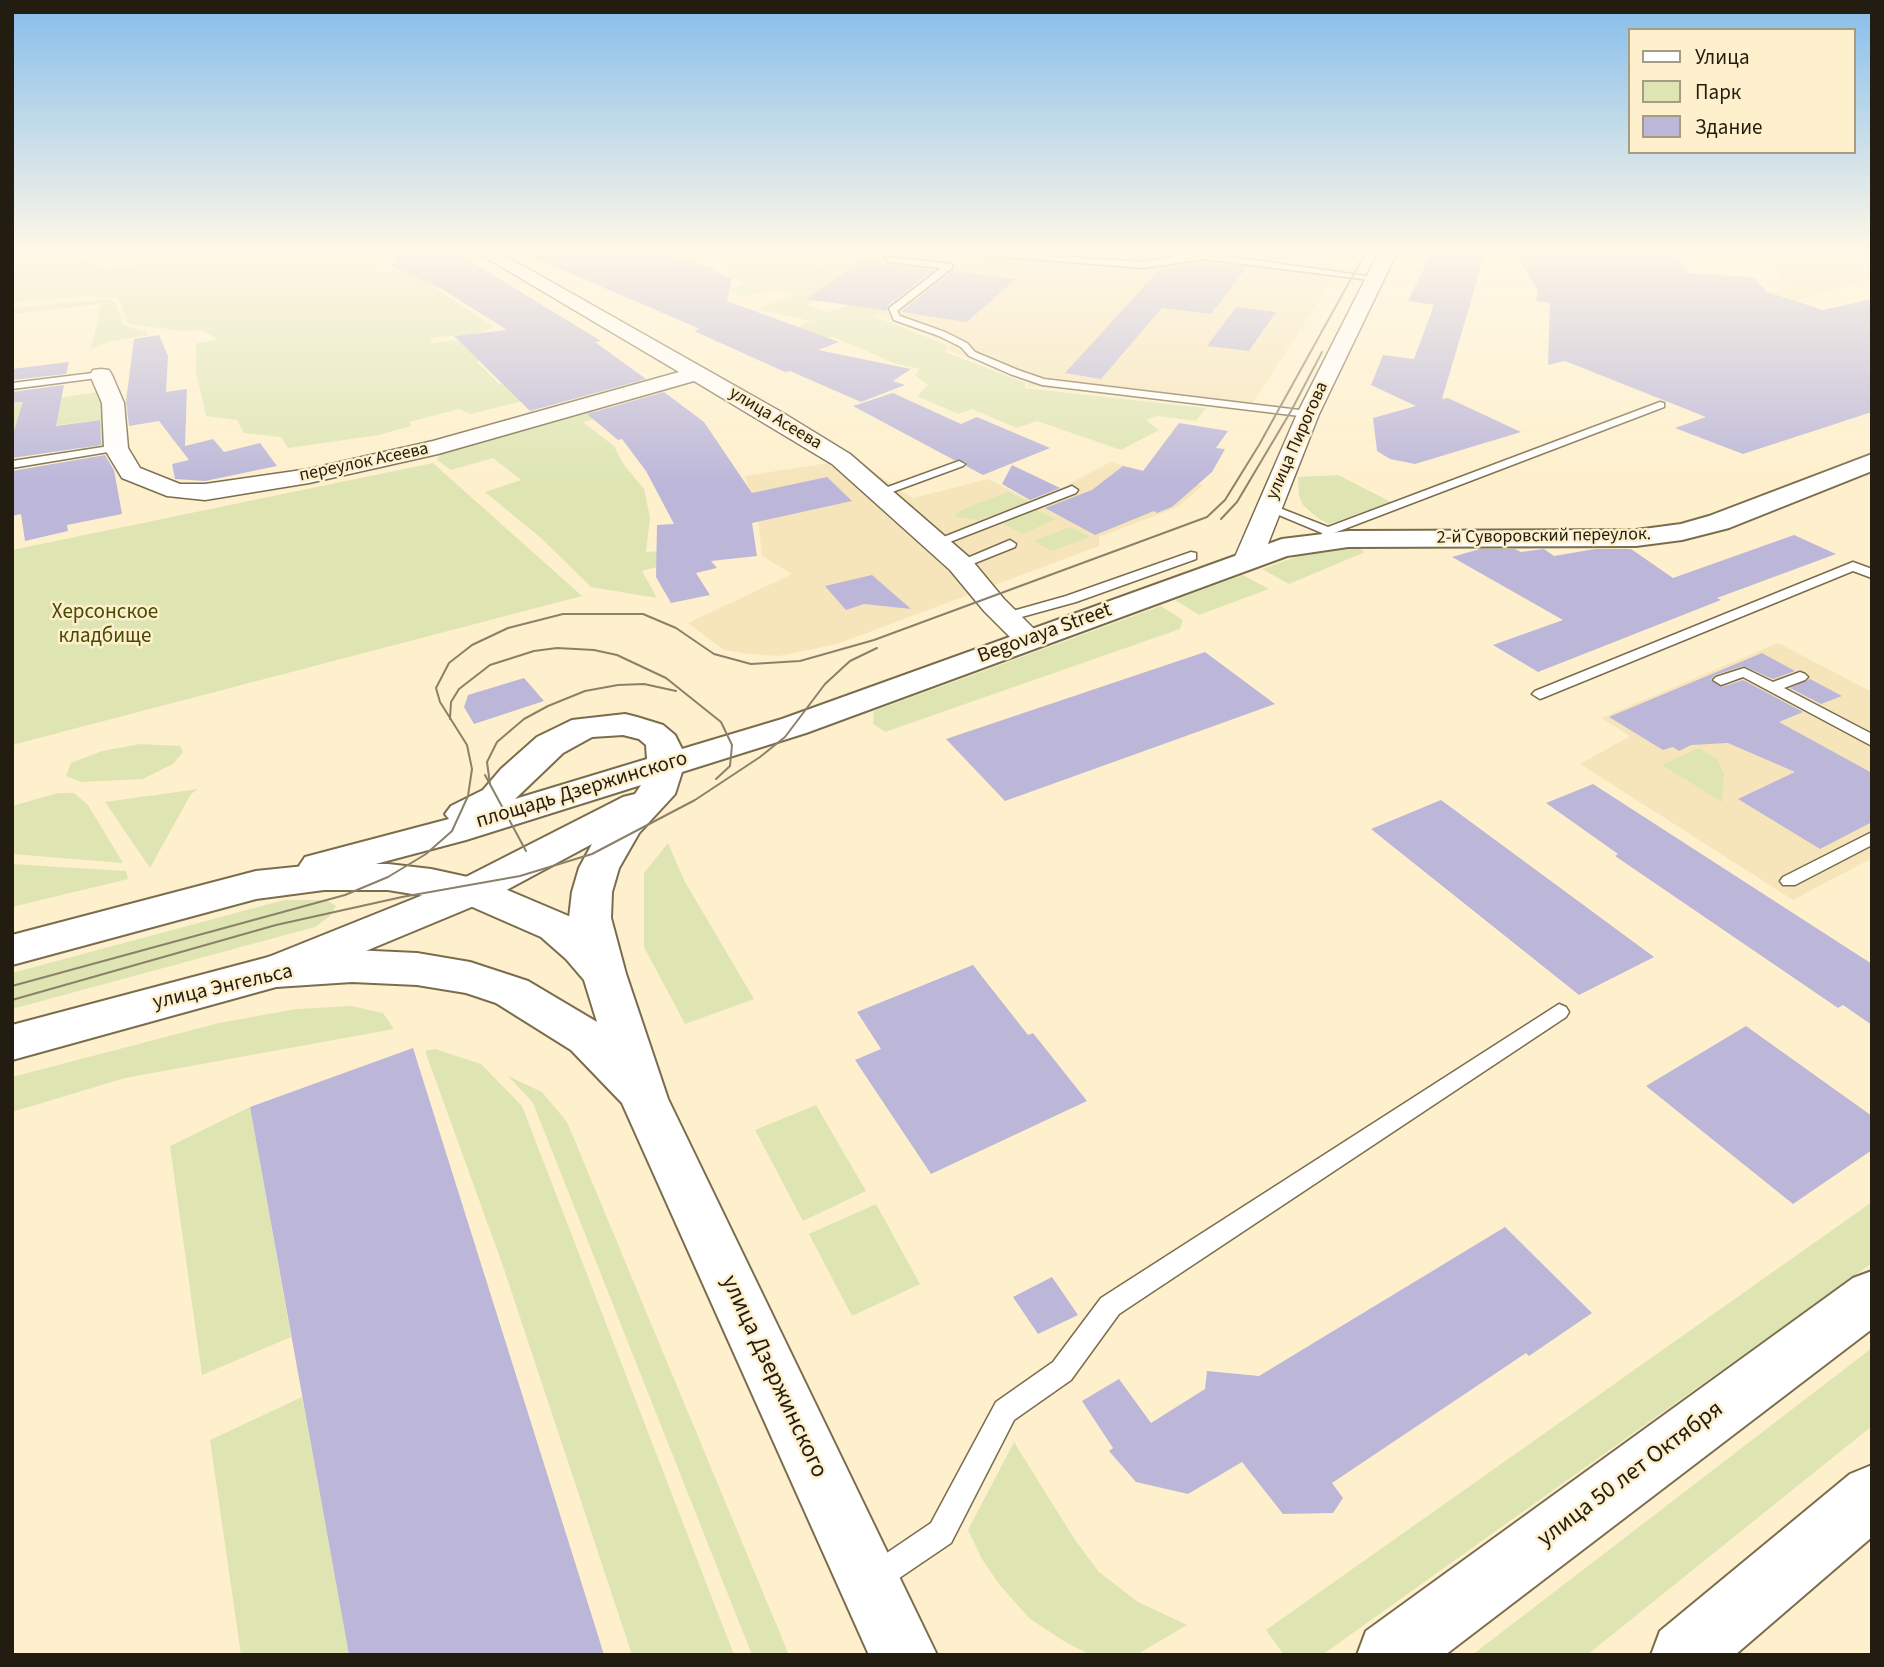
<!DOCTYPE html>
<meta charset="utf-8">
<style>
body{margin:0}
#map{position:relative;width:1884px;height:1667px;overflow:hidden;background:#fef0cd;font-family:"Source Sans 3",sans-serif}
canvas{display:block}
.frame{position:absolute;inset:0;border:14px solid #221d10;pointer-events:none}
.legend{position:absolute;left:1628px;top:28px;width:228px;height:126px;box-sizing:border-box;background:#fef0cd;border:2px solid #a69c81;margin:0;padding:9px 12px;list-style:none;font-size:21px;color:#221d10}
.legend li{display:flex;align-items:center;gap:14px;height:35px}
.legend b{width:35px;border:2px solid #a69c81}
</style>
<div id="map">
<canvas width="1884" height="1667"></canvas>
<div class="frame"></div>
<ul class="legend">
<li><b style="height:9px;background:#fff"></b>Улица</li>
<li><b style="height:19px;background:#dee5b3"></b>Парк</li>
<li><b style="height:19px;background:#bcb7d9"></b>Здание</li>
</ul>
</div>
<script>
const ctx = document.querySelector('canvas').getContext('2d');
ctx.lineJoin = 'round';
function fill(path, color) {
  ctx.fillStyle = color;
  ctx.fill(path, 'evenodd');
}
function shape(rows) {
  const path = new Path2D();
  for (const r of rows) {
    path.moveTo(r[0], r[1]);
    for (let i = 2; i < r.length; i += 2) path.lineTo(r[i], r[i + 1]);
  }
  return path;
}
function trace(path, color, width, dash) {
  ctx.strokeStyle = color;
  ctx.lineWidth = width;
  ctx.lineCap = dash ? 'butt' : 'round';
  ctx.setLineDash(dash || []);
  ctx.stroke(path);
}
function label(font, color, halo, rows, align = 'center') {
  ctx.font = font + ' "Source Sans 3",sans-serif';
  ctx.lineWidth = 5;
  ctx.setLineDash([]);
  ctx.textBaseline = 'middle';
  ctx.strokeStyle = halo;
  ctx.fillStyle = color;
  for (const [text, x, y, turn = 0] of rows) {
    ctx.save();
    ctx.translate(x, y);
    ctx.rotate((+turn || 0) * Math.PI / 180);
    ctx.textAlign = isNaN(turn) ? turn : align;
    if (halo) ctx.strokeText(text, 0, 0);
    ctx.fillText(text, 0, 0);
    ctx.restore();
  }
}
fill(shape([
 [807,250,1207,250,1339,270,1248,410,1027,386,1029,383,1012,375,949,351,951,344,876,315,917,284,832,272],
 [1753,250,1872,250,1872,278,1795,301,1771,293,1787,285,1763,253],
 [854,459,913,498,988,479,1033,502,1033,499,1062,488,1110,462,1203,485,1178,507,1099,537,1099,546,837,644,779,656,749,654,724,650,688,623,792,574,762,556,758,517,745,476],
 [1778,643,1872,692,1872,858,1793,900,1580,764,1630,736,1601,718]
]), '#f6e5bb');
fill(shape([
 [12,250,26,250,23,253,78,250,75,258,110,269,141,263,132,258,86,250,375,250,391,255,369,268,379,272,393,269,401,273,415,270,442,284,434,287,493,326,491,329,472,334,431,338,431,343,473,339,482,356,477,362,499,384,568,370,562,391,471,414,459,409,409,422,411,426,379,435,288,448,281,437,244,433,237,420,206,416,196,372,196,343,218,340,203,330,182,331,129,324,118,298,84,296,12,302],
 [671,250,792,250,794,254,831,273,915,285,901,296,872,288,850,287,807,305,826,312,859,302,891,303,874,316,949,346,945,352,1026,383,1024,388,1206,408,1196,421,1157,416,1146,420,1159,430,1121,450,1037,421,1017,428,972,409,958,414,917,396,928,385,915,375,920,369,896,364,834,337,821,337,798,327,811,321,758,309,792,296,774,289,743,298,728,290,745,283,727,275,736,271,710,261,681,267,651,256],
 [1270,250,1339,250,1329,268,1262,258],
 [108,299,114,301,117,306,123,325,147,332,148,335,108,342,91,349,101,304,12,314,12,308],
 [99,392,105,411,105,447,80,451,81,437,95,435,97,420,12,431,12,404],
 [588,407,601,417,583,422,614,446,624,465,644,489,650,517,646,552,672,550,672,563,642,571,657,598,591,587,541,538,485,492,521,480,493,458,451,470,437,460,443,448],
 [433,463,582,596,12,745,12,550],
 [1338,475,1391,502,1329,524,1318,518,1303,505,1299,496,1298,477],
 [1008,492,1029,502,979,520,956,517,956,513,968,507],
 [1036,510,1056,519,1023,534,1003,524],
 [1070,527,1090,537,1051,551,1034,541],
 [1356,546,1365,552,1289,584,1262,569,1310,552],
 [1243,575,1269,589,1199,615,1175,600],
 [1161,606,1183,620,1180,629,885,732,873,724,874,711],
 [140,744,180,746,183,752,173,764,143,779,81,782,66,776,71,763,102,751],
 [1699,748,1717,759,1724,774,1722,802,1662,765],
 [198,789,191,794,150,868,105,802],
 [58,793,74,793,88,805,123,863,12,854,12,806],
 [668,843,685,882,754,999,685,1024,644,947,644,873],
 [12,864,126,871,128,879,12,907],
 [284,900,326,900,336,906,330,916,315,927,12,1009,12,973],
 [351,1006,383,1013,394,1029,125,1078,12,1112,12,1077,219,1023,296,1009],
 [435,1049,481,1064,522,1106,734,1655,632,1655,503,1266,425,1051],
 [508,1076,542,1092,567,1122,789,1655,752,1655,533,1103],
 [816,1105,866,1191,803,1221,755,1130],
 [250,1107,291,1337,202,1375,170,1146],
 [1872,1202,1872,1263,1322,1655,1284,1655,1266,1630],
 [876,1204,920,1284,852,1316,809,1234],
 [1872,1348,1872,1426,1587,1655,1472,1655],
 [302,1397,349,1655,241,1655,210,1440],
 [1014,1442,1075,1540,1099,1572,1138,1602,1187,1625,1136,1655,1091,1655,1067,1643,1030,1619,999,1584,982,1559,968,1530]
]), '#dee5b3');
fill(shape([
 [378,250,452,250,601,341,595,342,646,379,530,411,454,336,507,330,440,288,388,265,400,262],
 [516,250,653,250,717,269,711,271,732,278,727,301,839,342,818,350,911,369,893,381,905,385,861,402,790,371,785,372,694,331,700,329],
 [1194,250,1260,250,1254,257],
 [1513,250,1675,250,1687,273,1753,277,1767,292,1823,310,1872,299,1872,412,1743,454,1675,428,1706,417,1565,361,1548,365,1550,303,1536,301,1538,291],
 [1432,251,1484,257,1442,399,1448,398,1521,432,1415,464,1390,459,1377,451,1373,418,1416,406,1371,385,1383,355,1414,359,1434,305,1408,301],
 [864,260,888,265,934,270,887,306,887,311,806,299],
 [1204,262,1247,267,1211,314,1162,308,1101,379,1065,373,1161,268],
 [952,271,1016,279,967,322,901,312],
 [1236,307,1276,312,1249,351,1207,346],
 [159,335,168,356,166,392,187,389,185,446,213,439,224,452,260,443,277,466,205,481,175,479,172,464,189,460,159,421,129,426,126,401,134,339],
 [69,362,66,374,12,380,12,369],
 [64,385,56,426,100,420,101,445,12,458,12,437,23,402,12,403,12,392],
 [664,392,704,422,752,493,827,477,852,501,752,523,757,556,711,561,717,568,696,573,710,595,671,603,656,577,657,525,674,524,646,471,622,439,618,440,587,414],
 [893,393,961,424,977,417,1050,448,983,475,966,466,966,462,954,460,853,406],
 [1179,423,1228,431,1216,448,1225,449,1212,472,1172,507,1157,513,1154,511,1095,535,1045,508,1092,490,1123,466,1143,471],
 [105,455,114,470,122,514,67,525,68,531,25,541,21,514,12,516,12,471],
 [1012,465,1060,488,1030,500,1002,484],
 [1794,535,1836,554,1717,598,1721,600,1538,672,1493,645,1563,620,1452,557,1480,549,1515,549,1521,552,1544,549,1554,556,1595,549,1631,549,1673,578],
 [872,575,911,609,864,604,846,610,825,586],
 [1205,652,1275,704,1005,801,946,739],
 [1762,653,1795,671,1773,679,1743,666,1715,675,1710,680,1722,687,1743,680,1803,712,1779,722,1872,773,1872,822,1820,849,1738,799,1795,772,1728,743,1691,745,1679,751,1673,747,1663,750,1609,717],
 [524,678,544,701,474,724,464,707,468,695],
 [1810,679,1842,696,1821,704,1790,688],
 [1593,784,1872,964,1872,1025,1843,1005,1838,1008,1615,856,1618,854,1546,803],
 [1441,800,1654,957,1579,995,1371,829],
 [973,965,1028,1035,1033,1033,1087,1101,931,1174,855,1060,881,1049,857,1012],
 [1746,1026,1872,1116,1872,1150,1793,1204,1646,1086],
 [413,1048,596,1629,604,1655,349,1655,250,1107],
 [1505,1227,1592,1313,1529,1356,1526,1353,1332,1483,1343,1498,1333,1513,1283,1514,1242,1462,1188,1494,1136,1482,1109,1451,1113,1448,1082,1401,1119,1379,1151,1423,1205,1389,1207,1371,1259,1376],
 [1052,1277,1078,1315,1038,1334,1013,1297]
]), '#bcb7d9');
const service = shape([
 [822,250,979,251,1144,262,1182,255,1184,250,1192,250,1190,254,1204,253,1381,278,1377,281,1204,259,1144,268,979,255,826,252,822,250],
 [885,257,952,264,952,268,897,311,900,316,945,332,967,343,975,352,1018,370,1044,379,1308,411,1313,414,1308,417,1042,385,1010,374,969,356,961,347,939,336,894,320,889,308,941,268,888,262,885,257],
 [101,372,105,373,105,377,12,389,12,383,101,372],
 [1660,402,1664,403,1664,407,1334,533,1333,543,1323,543,1322,533,1262,508,1268,504,1272,505,1328,527,1660,402],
 [116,445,120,446,120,450,12,468,12,461,116,445],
 [959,461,965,464,963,466,884,495,874,492,959,461],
 [1072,486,1078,490,1076,493,942,545,937,546,931,542,1072,486],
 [1010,540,1016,544,1015,547,965,567,960,568,953,564,1010,540],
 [1191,552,1196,553,1196,559,1076,602,1007,621,1000,617,1002,614,1066,596,1191,552],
 [1853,562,1872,569,1872,578,1853,571,1545,697,1540,699,1532,694,1535,691,1853,562],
 [1744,668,1773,682,1800,672,1805,674,1808,677,1805,680,1784,688,1872,734,1872,746,1743,677,1721,685,1713,680,1716,677,1744,668],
 [1872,832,1872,845,1795,885,1783,885,1780,881,1783,877,1872,832],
 [1559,1004,1566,1007,1569,1012,1566,1017,1119,1314,1071,1380,1014,1420,951,1543,886,1587,876,1592,866,1587,861,1577,866,1567,931,1523,996,1402,1053,1362,1101,1298,1559,1004]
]);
const minor = shape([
 [473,250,495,250,783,413,850,454,970,558,1004,599,1044,639,1040,645,1029,648,1018,645,984,611,950,570,832,464,694,381,438,454,309,483,205,500,167,496,122,478,104,448,102,403,90,375,93,370,101,369,109,370,112,375,124,403,128,448,140,468,180,484,205,484,309,469,433,441,679,372,473,250],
 [1380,250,1398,250,1319,414,1262,559,1258,565,1248,567,1238,565,1234,559,1297,414,1380,250]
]);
const tertiary = shape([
 [1872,454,1872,471,1729,528,1682,540,1636,546,1348,547,1287,556,806,733,682,772,675,794,639,833,619,868,612,892,611,918,626,974,619,985,604,990,589,985,582,974,569,918,572,892,579,868,592,844,486,901,291,982,276,987,261,982,254,971,261,960,458,881,623,797,635,794,641,785,466,840,319,879,305,875,299,866,305,857,449,819,445,814,451,806,483,790,501,769,537,737,572,720,625,714,637,717,663,725,675,735,682,749,782,719,1282,539,1348,531,1636,530,1681,524,1709,516,1872,454],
 [623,735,639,739,646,745,647,759,515,799,563,753,592,737,623,735]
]);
const primary = shape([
 [324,864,388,864,431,869,486,881,571,917,596,937,619,963,626,974,668,1099,937,1655,869,1655,622,1103,571,1050,496,1003,466,993,417,985,352,982,276,987,12,1060,12,1025,276,955,352,950,417,953,470,962,528,981,597,1022,584,980,566,959,541,937,461,902,388,890,324,890,256,899,12,965,12,935,256,871,324,864],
 [1872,1271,1872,1329,1445,1655,1357,1655,1366,1631,1853,1278,1872,1271],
 [1872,1465,1872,1537,1735,1655,1651,1655,1660,1631,1850,1474,1872,1465]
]);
trace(service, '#7a6d4e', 3);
trace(minor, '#7a6d4e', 3);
trace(tertiary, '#7a6d4e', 4);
trace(primary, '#7a6d4e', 4);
fill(service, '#fff');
fill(minor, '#fff');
fill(tertiary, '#fff');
fill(primary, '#fff');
trace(shape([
 [1221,519,1237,502,1291,411,1322,352],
 [450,719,451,702,459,689,490,665,534,651,557,648,594,650,617,655,666,678,721,722,732,745,730,766,716,779],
 [485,775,526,851],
 [490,784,487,762,497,742,524,719,548,706,585,691,618,685,644,684,676,691],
 [12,986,345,895,388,877,426,854,452,831,468,796,472,769,467,745,440,702,436,688,449,663,472,645,508,628,563,614,643,614,676,628,714,654,751,664,800,661,874,640,1207,517,1225,500,1259,445,1367,250],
 [12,1000,276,925,402,897,520,876,592,854,695,800,760,757,785,737,825,684,850,661,877,648]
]), '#8a8169', 2);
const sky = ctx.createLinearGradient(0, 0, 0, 483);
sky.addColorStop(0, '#85bdeb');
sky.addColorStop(0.52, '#fff8e8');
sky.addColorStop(1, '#fff8e800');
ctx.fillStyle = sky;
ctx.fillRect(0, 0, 1884, 483);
label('18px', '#221d10', '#fef0cd', [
 ["улица Асеева",775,419,31],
 ["улица Пирогова",1298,441,-66],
 ["переулок Асеева",364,463,-12],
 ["2-й Суворовский переулок.",1544,537,-1]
]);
label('21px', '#464a02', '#fef0cd', [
 ["Херсонское",105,613],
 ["кладбище",105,637]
]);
label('21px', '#221d10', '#fef0cd', [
 ["Begovaya Street",1045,634,-20],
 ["площадь Дзержинского",582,791,-17],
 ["улица Энгельса",223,988,-13]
]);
label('24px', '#221d10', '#fef0cd', [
 ["улица Дзержинского",773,1377,65],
 ["улица 50 лет Октября",1631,1475,-37]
]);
</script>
